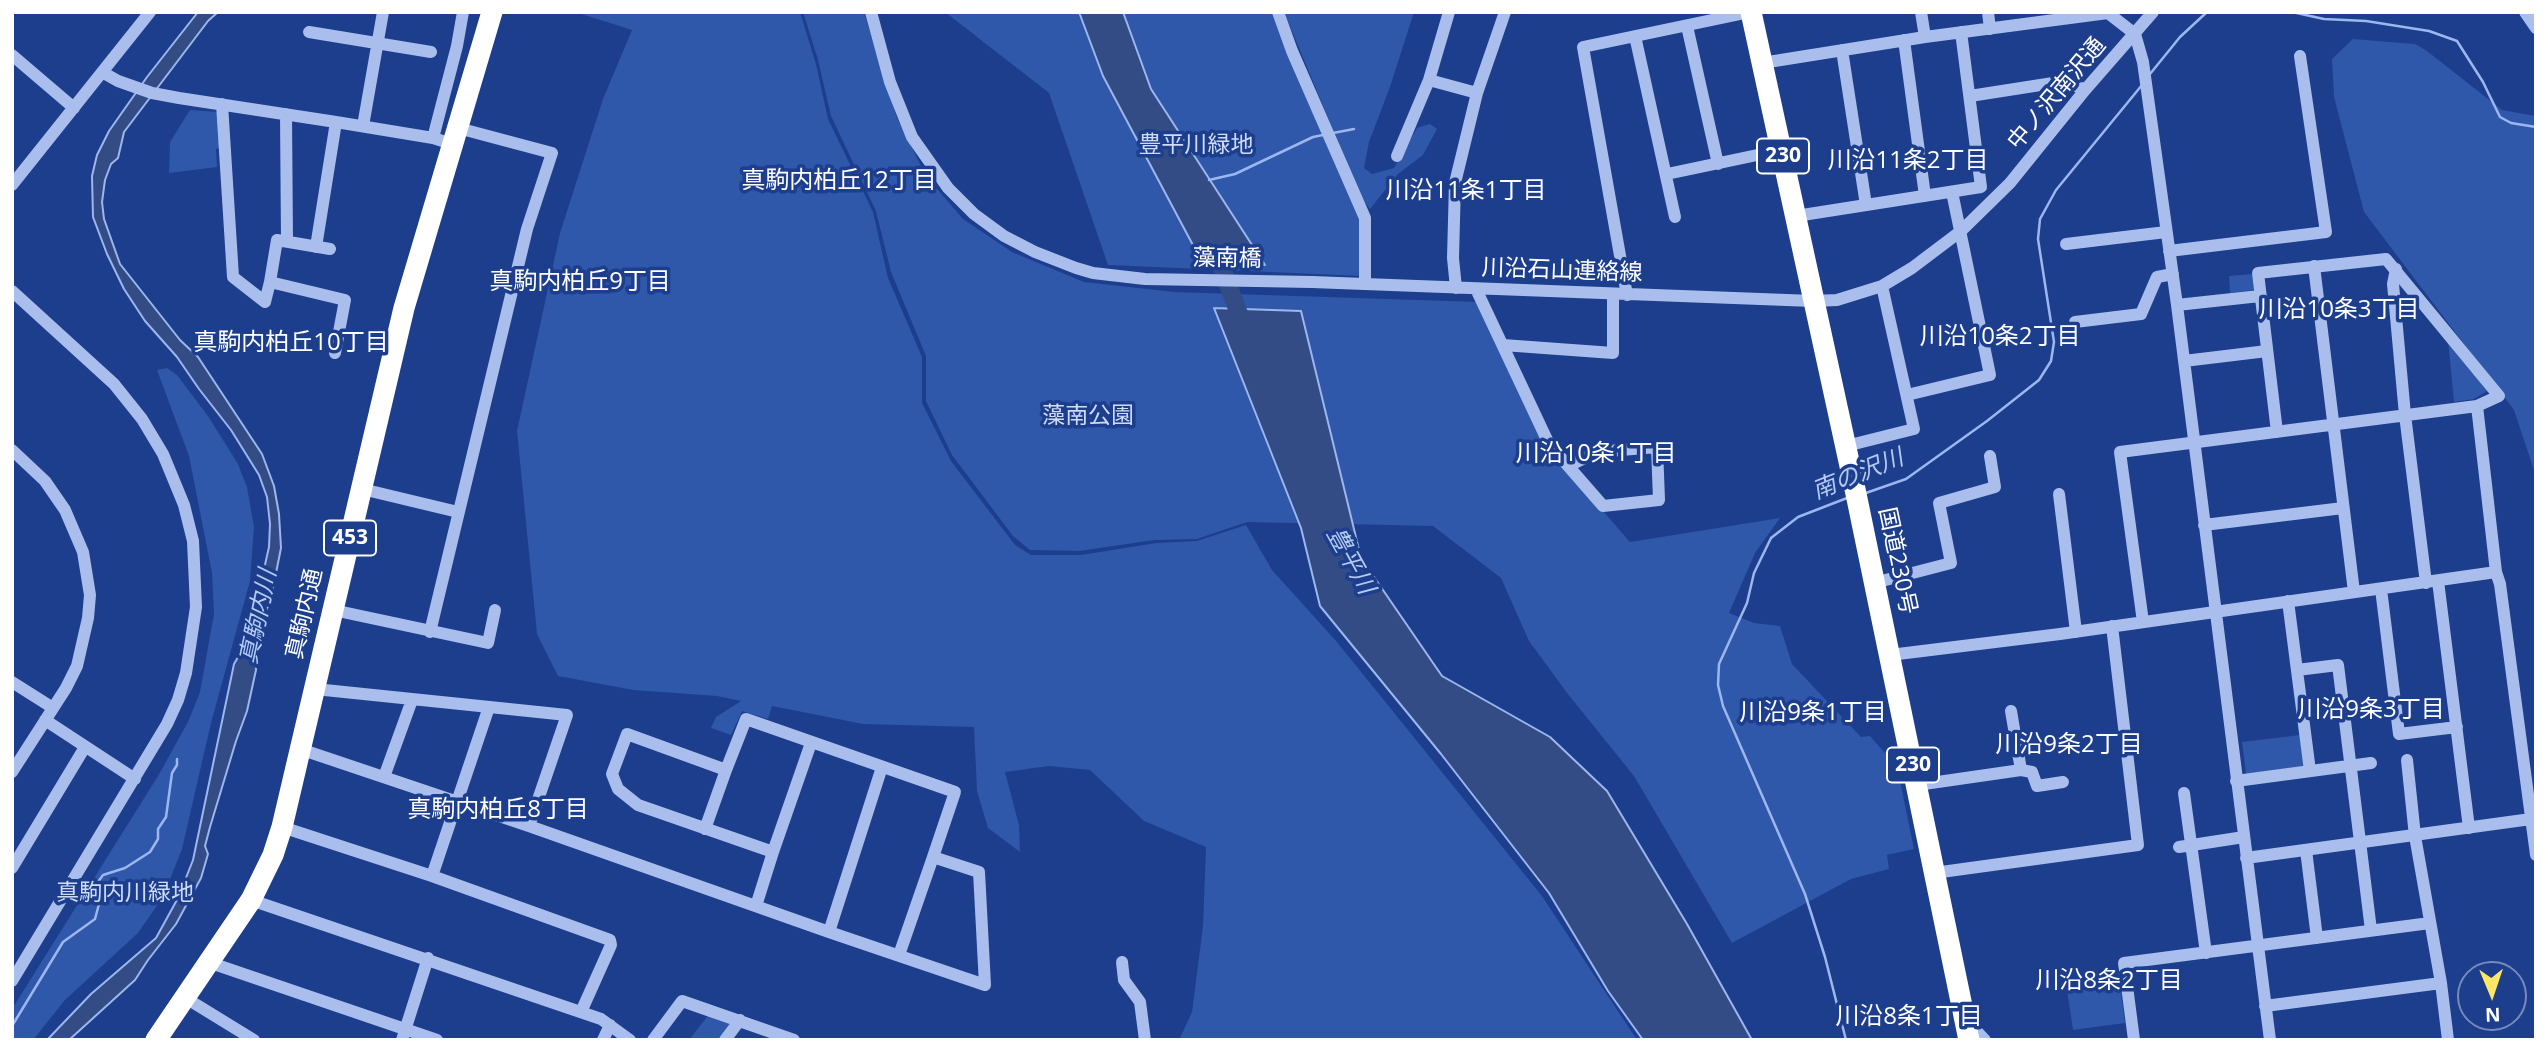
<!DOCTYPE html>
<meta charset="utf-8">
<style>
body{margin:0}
#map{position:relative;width:2548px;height:1052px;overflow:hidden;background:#1c3e8c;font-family:"Open Sans",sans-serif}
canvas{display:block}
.frame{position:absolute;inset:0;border:14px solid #fff;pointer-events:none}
.north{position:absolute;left:2457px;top:961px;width:70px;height:70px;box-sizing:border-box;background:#1c3e8c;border:2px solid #778bba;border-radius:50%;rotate:178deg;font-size:19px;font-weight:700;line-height:28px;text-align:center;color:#fff}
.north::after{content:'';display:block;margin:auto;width:24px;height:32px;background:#fde666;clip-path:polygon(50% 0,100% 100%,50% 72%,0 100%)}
</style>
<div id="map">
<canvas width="2548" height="1052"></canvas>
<div class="frame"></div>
<div class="north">N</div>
</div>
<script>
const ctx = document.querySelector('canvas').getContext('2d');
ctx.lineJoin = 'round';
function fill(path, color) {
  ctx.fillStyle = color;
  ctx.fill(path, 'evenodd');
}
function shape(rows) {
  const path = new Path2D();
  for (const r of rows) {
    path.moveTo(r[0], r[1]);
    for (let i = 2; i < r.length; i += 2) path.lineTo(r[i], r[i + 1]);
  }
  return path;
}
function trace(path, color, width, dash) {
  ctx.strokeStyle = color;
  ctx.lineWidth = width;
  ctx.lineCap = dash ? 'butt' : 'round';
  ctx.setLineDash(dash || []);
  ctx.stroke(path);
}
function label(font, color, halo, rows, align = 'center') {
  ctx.font = font + ' "Open Sans","Noto Sans JP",sans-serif';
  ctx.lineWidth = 7;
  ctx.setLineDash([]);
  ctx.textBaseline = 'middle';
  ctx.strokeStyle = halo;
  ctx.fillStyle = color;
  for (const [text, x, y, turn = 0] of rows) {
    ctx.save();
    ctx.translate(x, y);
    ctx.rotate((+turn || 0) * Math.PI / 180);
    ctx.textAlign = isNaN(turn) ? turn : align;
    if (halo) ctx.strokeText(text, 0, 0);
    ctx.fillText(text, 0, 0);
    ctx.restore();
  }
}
fill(shape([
 [575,12,800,12,816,64,828,119,873,212,888,278,922,357,922,403,951,461,1015,545,1031,555,1081,555,1156,543,1197,541,1246,525,1272,570,1337,642,1542,896,1637,1040,1179,1040,1192,1012,1203,926,1206,847,1144,821,1090,770,1049,766,1005,772,1019,825,1020,852,988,828,977,791,974,727,863,724,772,706,768,719,742,711,731,735,711,728,716,717,741,701,717,696,633,690,558,676,537,634,517,431,560,233,603,99,632,30],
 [803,12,864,12,897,118,926,176,963,219,1012,252,1084,282,1174,292,1479,302,1527,405,1590,496,1630,542,1780,518,1755,553,1729,613,1754,623,1780,626,1792,664,1861,737,1870,736,1885,753,1893,747,1914,849,1887,855,1889,869,1851,879,1732,943,1634,776,1567,693,1529,641,1501,578,1433,526,1247,522,1197,539,1155,540,1079,551,1030,550,1013,536,952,455,926,401,926,356,891,272,876,211,831,116,818,60],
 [945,12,1274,12,1361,215,1362,276,1108,265,1049,93],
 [1284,12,1414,12,1390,87,1369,142,1364,168,1372,174,1394,168,1417,128,1430,124,1437,129,1423,155,1398,174,1370,209,1362,199],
 [2353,39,2415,44,2427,51,2502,110,2536,116,2536,476,2514,410,2364,212,2334,97,2332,59],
 [190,110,218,112,220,148,216,149,217,167,169,173,170,142],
 [2252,274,2254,290,2230,293,2229,276],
 [2448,340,2487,391,2474,399,2454,402],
 [167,368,177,375,208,416,238,464,247,487,254,527,250,581,211,723,182,849,163,897,138,933,65,1000,33,1040,12,1040,12,1009,158,776,188,722,200,692,214,614,212,573,189,456,157,370],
 [2300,735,2304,767,2246,774,2242,742],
 [2118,970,2125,1023,2073,1030,2065,977],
 [710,1013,734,1021,725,1040,689,1040]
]), '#2f57aa');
const water = shape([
 [198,12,218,12,208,21,124,132,118,158,111,164,105,180,102,202,104,219,120,264,180,340,198,357,262,454,274,486,279,514,281,548,271,598,255,641,256,670,247,711,236,741,210,827,205,846,208,854,201,878,176,924,148,960,135,980,69,1040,47,1040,91,994,156,938,178,898,193,860,234,664,248,640,269,547,270,524,267,497,259,475,231,430,199,389,177,357,145,321,124,289,107,254,93,217,92,176,97,155,109,131,147,77,198,12],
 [1079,12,1123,12,1151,89,1265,265,1203,264,1103,76,1079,12],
 [1214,308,1301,311,1361,558,1442,676,1550,737,1607,791,1687,924,1752,1040,1643,1040,1608,991,1549,893,1441,754,1320,606,1301,528,1214,308]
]);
fill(water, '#334c86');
trace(water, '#9cb7ef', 2);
trace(shape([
 [2292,12,2324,19,2366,21,2429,31,2457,41,2483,82,2500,117,2511,123,2536,127],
 [2150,74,2180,37,2207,12],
 [1333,133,1354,129],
 [1209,180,1235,174,1313,137,1323,135],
 [1863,494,1906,479,1987,421,2039,380,2051,361,2054,342,2038,239,2040,219,2056,190,2142,85],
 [12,1026,63,942,95,919,99,904,93,889,103,875,125,868,150,852,158,839,158,829,166,817,172,773,177,765,177,759],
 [1846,1040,1825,957,1805,894,1723,706,1718,685,1719,664,1747,603,1754,573,1771,538,1798,517,1847,498]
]), '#9cb7ef', 2.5);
trace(shape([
 [1213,244,1245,330]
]), '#334c86', 18);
trace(shape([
 [871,12,890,82,912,137,948,188,974,214,1004,236,1035,252,1076,268,1093,273,1145,279,1312,282,1813,301,1837,300,1882,286,1912,268,1961,231,2010,183,2085,90,2153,12],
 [1278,12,1292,51,1365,218,1365,284],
 [1921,12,1925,37],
 [1988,12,1990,29],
 [2525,12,2536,28],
 [1687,26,1718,164],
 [309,32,431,52],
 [1635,36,1675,217],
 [1904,40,1925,196],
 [1842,50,1866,205],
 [12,55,74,108],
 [1762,63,1925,37,2108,13,2135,34,2143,62,2177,305,2270,1040],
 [102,72,118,81,152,93,179,98,336,122,433,138,452,144],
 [1429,80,1477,93],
 [1970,96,2066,81,2085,90],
 [222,104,233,277,265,302,270,282,345,300,335,353],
 [286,114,287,241],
 [363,126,383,12],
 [433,138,457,46,463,12],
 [1397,156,1429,80,1449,12],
 [1667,174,1781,150],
 [12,185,150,12],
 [1796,216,1981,187,1961,32],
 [2066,244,2166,232],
 [316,247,336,122],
 [2169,251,2326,232,2300,56],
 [2314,266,2354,592],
 [2396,269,2393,284,2405,415,2426,583],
 [270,282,277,240,330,249],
 [1456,288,1453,258,1455,183,1477,93,1505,12],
 [1476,289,1549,444,1603,506,1659,500,1657,447,1597,452,1568,466],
 [12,291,114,384,142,419,163,454,184,505,193,541,196,607,186,673,178,700,167,724,12,981],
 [1627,295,1583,47,1750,12],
 [2177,305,2260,296],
 [2075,322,2141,314,2157,277,2173,274],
 [1503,345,1613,353,1613,294],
 [2184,361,2267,351],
 [1907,395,1990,375,1952,192],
 [2477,406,2496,572,2500,584,2536,855],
 [1846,446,1914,429,1882,286],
 [12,450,45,481,65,510,83,552,90,595,88,618,77,666,66,688,12,772],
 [362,489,458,512],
 [2059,494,2076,632],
 [2204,525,2343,508],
 [2438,581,2469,828],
 [1874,583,1951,563,1939,503,1995,487,1990,456],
 [2381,589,2399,734,2457,727],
 [2288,601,2310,771],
 [333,610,488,643,495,610],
 [2143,622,2120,452,2477,406,2499,396,2386,259,2258,273,2277,432],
 [430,632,527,229,552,153,458,128],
 [1890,655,2060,634,2496,572],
 [2297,670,2338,665,2371,930],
 [12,682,53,708],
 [315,689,567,715,529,826],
 [2011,711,2021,770],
 [45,720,135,779],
 [300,749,529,826,829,932,985,985,979,872,933,857,955,792,746,719,726,770,627,734,612,774,618,789,638,805,773,852,756,906],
 [2407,760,2415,836,2441,983,2448,1040],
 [384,777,412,700],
 [2236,781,2371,763],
 [1917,785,2021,770,2032,772,2037,786,2063,782],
 [2184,793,2206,953],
 [282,827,432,876,610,940,611,945,581,1012],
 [705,829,726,770],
 [2179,847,2244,837],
 [2306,850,2317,938],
 [773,852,811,743],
 [2246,858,2531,819],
 [12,868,85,747],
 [1934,873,2138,845,2112,626],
 [432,876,489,707],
 [251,900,601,1019,630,1040],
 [829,932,882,767],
 [899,955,933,857],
 [208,962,437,1040],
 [1122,962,1124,980,1140,1002,1145,1040],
 [184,997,254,1040],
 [2265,1006,2441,983],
 [1968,1022,1985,1040],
 [402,1040,428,958],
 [603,1040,610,1025],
 [653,1040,682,1001,794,1040],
 [725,1040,740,1020],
 [2134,1040,2124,963,2430,923]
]), '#a9beed', 12);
trace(shape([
 [1751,12,1855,489,1969,1040],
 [156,1040,251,900,273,855,282,827,404,308,492,12]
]), '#fff', 21);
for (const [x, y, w] of [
 [1783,156,52],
 [350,538,52],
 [1913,765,52]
]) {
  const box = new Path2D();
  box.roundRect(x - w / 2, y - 17.5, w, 35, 5);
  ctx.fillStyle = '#1c3e8c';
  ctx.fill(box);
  trace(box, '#fff', 2);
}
label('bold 21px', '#fff', null, [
 ["230",1783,156],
 ["453",350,538],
 ["230",1913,765]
]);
label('23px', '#fff', '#1c3e8c', [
 ["中ノ沢南沢通",2057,94,-50],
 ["藻南橋",1227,259,1],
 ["川沿石山連絡線",1562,271,2],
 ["国道230号",1897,561,78],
 ["真駒内通",305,614,-77]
]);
label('23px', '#cedcf9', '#1c3e8c', [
 ["豊平川緑地",1196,145],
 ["藻南公園",1088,416],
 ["真駒内川緑地",125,893]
]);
label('24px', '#fff', '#1c3e8c', [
 ["川沿11条2丁目",1908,161],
 ["真駒内柏丘12丁目",839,181],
 ["川沿11条1丁目",1466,191],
 ["真駒内柏丘9丁目",580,282],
 ["川沿10条3丁目",2339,310],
 ["川沿10条2丁目",2000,337],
 ["真駒内柏丘10丁目",291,343],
 ["川沿10条1丁目",1596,454],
 ["川沿9条3丁目",2371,710],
 ["川沿9条1丁目",1813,713],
 ["川沿9条2丁目",2069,745],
 ["真駒内柏丘8丁目",498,810],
 ["川沿8条2丁目",2109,981],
 ["川沿8条1丁目",1909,1017]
]);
label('italic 24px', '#b4c9f4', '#1c3e8c', [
 ["南の沢川",1858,475,-22],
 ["豊平川",1350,561,61],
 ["真駒内川",259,617,-78]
]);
</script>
